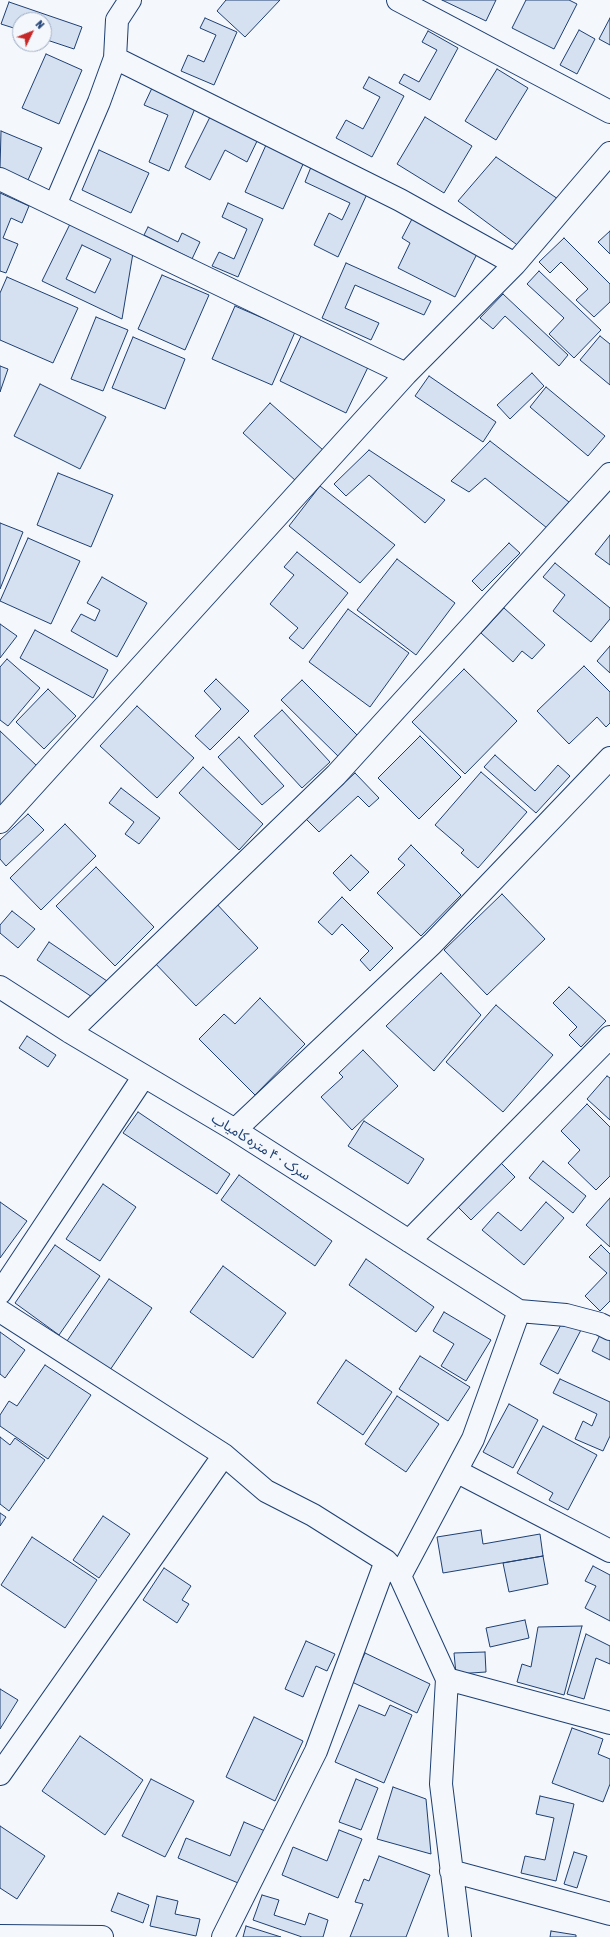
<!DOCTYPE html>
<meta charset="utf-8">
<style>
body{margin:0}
#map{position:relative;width:610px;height:1937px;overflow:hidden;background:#f4f7fb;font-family:"Asap Condensed",sans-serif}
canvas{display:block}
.north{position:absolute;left:12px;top:12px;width:40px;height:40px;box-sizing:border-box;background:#f4f7fb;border:1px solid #9eadc5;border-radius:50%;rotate:47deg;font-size:11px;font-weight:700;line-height:16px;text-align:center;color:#1d3f73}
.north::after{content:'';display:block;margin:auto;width:14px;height:18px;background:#c62828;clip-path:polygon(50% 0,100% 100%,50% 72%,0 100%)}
</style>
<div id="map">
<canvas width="610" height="1937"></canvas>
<div class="north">N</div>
</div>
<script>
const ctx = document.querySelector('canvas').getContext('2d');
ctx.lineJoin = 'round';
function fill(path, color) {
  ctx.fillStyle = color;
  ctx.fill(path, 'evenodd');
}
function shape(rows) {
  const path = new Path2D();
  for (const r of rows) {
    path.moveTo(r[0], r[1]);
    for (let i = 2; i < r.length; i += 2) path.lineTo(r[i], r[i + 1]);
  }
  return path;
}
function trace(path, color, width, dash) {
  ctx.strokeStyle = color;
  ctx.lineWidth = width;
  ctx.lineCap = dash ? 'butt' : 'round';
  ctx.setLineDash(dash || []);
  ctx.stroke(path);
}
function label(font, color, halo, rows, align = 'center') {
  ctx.font = font + ' "Asap Condensed","Noto Sans Arabic",sans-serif';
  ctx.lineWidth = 3;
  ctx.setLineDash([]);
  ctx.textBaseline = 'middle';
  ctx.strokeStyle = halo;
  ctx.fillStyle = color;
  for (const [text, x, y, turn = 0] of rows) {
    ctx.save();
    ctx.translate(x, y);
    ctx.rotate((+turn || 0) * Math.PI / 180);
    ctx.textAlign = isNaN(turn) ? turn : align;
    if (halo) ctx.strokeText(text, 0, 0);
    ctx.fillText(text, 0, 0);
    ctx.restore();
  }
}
const building = shape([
 [226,0,280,0,245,37,217,11,226,0],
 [442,0,496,0,486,21,442,0],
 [526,0,569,0,577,4,554,49,512,28,526,0],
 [9,2,82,27,74,49,44,39,44,20,20,20,20,30,1,24,9,2],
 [205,18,237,32,214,85,181,71,188,55,204,62,216,35,200,28,205,18],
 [610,18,610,45,599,39,610,18],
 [579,30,595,39,577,74,560,65,579,30],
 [428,31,458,48,430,100,399,83,404,74,419,82,437,50,422,42,428,31],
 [46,54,82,70,59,124,22,108,46,54],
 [497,69,528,88,496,140,465,121,497,69],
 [369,77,404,96,372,157,336,138,346,120,363,129,380,97,363,88,369,77],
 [152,88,196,106,169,171,149,162,168,115,144,105,152,88],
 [212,113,259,137,247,162,225,150,210,180,185,167,212,113],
 [425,117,472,146,444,193,397,164,425,117],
 [1,131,42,148,28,180,0,169,1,131],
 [266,145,304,162,283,209,245,192,266,145],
 [99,150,149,173,131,213,82,190,99,150],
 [496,157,558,199,520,247,458,201,496,157],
 [311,167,367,194,338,257,314,245,329,213,342,220,350,203,305,182,311,167],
 [0,193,29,206,22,223,11,218,3,238,18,244,6,273,0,271,0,193],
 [228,203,263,219,238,277,212,266,219,252,234,259,247,229,222,217,228,203],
 [412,219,478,252,455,297,398,268,410,243,402,238,412,219],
 [71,222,133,253,122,319,42,281,71,222],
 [82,245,111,259,95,293,66,279,82,245],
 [148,227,178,242,182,233,200,242,192,259,144,235,148,227],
 [610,231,610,254,598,242,610,231],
 [564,238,610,284,610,302,594,317,576,300,588,289,561,262,550,273,539,262,564,238],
 [346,263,431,301,424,315,355,285,345,308,379,323,371,340,322,318,346,263],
 [539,271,601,330,574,358,549,334,564,318,527,284,539,271],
 [162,275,209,295,185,350,138,329,162,275],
 [7,277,78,308,53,363,0,340,0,293,7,277],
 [503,294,568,355,559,366,505,316,493,329,480,318,503,294],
 [235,306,295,332,272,385,212,359,235,306],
 [96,317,128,330,103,391,71,379,96,317],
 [303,332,370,363,346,413,280,381,303,332],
 [600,336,610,344,610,385,580,360,600,336],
 [133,337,185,359,165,409,112,388,133,337],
 [0,366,8,369,0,392,0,366],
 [532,373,544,386,510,419,497,405,532,373],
 [429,376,496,422,483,442,415,396,429,376],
 [40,384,106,417,80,469,14,436,40,384],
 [546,387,605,436,588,456,530,407,546,387],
 [270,403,323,450,296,481,243,433,270,403],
 [490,441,569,502,547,528,485,478,469,492,451,481,490,441],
 [369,450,445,500,425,523,369,475,346,496,334,484,369,450],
 [58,473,113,495,91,547,37,525,58,473],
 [320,486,395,545,360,583,289,526,320,486],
 [0,523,23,532,0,589,0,523],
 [610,535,610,565,595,554,610,535],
 [28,538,80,561,51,624,0,601,28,538],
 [509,543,520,553,482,591,472,581,509,543],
 [297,552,348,593,303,649,289,638,298,628,270,604,294,575,284,567,297,552],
 [397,559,455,603,416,655,357,610,397,559],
 [555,563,610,608,610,619,591,642,553,611,565,595,543,577,555,563],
 [102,577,147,603,117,657,71,631,81,614,95,621,100,610,87,603,102,577],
 [504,608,545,645,532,659,522,651,513,662,481,633,504,608],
 [348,609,409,653,370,707,309,662,348,609],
 [0,624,17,636,0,658,0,624],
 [35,630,108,670,93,698,20,658,35,630],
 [610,646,610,673,597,661,610,646],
 [7,659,40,688,8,726,0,720,0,667,7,659],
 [584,666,610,692,610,723,606,727,597,717,569,744,537,711,584,666],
 [464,669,517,721,465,774,412,722,464,669],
 [216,679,249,711,210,750,195,736,221,709,204,691,216,679],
 [302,680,362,740,342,760,281,700,302,680],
 [48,689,76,716,44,749,16,722,48,689],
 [137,706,194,758,157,798,100,746,137,706],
 [282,710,330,762,302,788,254,736,282,710],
 [0,731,37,766,0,805,0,731],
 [420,736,461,777,419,819,378,778,420,736],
 [239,737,284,786,262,805,218,757,239,737],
 [495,755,535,791,558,765,570,776,536,813,484,767,495,755],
 [203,767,263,824,239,850,179,793,203,767],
 [481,772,527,812,478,868,461,853,464,850,435,825,481,772],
 [355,773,379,798,369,807,358,796,319,832,306,819,355,773],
 [121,788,160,818,139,844,125,834,134,822,109,803,121,788],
 [28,814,44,830,6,866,0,859,0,840,28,814],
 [65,824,96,856,41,910,10,878,65,824],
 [411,845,461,895,421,936,377,893,405,865,398,859,411,845],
 [351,855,369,872,350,891,333,873,351,855],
 [96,867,154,927,115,966,56,906,96,867],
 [502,894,545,939,487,995,444,950,502,894],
 [342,897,393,948,370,971,360,960,369,951,342,924,332,935,318,922,342,897],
 [214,901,258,948,196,1006,152,960,214,901],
 [12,911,35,929,18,948,0,933,0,925,12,911],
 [49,942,107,981,95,999,37,960,49,942],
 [441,973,481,1015,434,1071,386,1026,441,973],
 [569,987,606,1021,581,1047,569,1035,577,1027,553,1003,569,987],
 [260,998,305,1044,255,1095,199,1039,224,1014,235,1024,260,998],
 [496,1005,553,1055,503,1112,446,1062,496,1005],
 [27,1036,56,1055,48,1067,19,1048,27,1036],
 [363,1050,398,1086,352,1130,321,1097,343,1077,339,1073,363,1050],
 [607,1076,610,1078,610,1120,587,1099,607,1076],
 [587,1104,610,1127,610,1176,596,1190,568,1163,580,1150,561,1131,587,1104],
 [138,1112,230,1174,217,1194,123,1133,138,1112],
 [364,1121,424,1159,408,1184,348,1146,364,1121],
 [543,1161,586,1196,573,1213,529,1178,543,1161],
 [500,1162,515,1177,471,1220,456,1205,500,1162],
 [239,1175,332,1241,315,1266,221,1200,239,1175],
 [103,1184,136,1207,100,1261,66,1239,103,1184],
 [610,1198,610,1247,586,1225,610,1198],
 [0,1202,27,1221,0,1258,0,1202],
 [546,1202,564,1218,524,1265,482,1230,498,1212,521,1231,546,1202],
 [55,1245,100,1276,59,1335,15,1303,55,1245],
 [601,1245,610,1254,610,1301,600,1311,585,1296,607,1273,589,1257,601,1245],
 [366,1259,434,1307,416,1332,349,1285,366,1259],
 [223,1266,286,1313,253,1358,190,1312,223,1266],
 [109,1279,152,1308,110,1370,67,1341,109,1279],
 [444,1312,491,1340,466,1381,441,1366,454,1344,433,1331,444,1312],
 [563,1321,581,1330,558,1374,540,1364,563,1321],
 [0,1332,25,1350,5,1378,0,1374,0,1332],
 [600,1335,610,1340,610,1360,592,1351,600,1335],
 [420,1356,470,1387,448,1421,399,1389,420,1356],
 [346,1360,392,1392,363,1435,317,1403,346,1360],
 [45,1365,91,1395,48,1459,0,1426,0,1415,9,1401,17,1406,45,1365],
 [560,1379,610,1402,610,1436,603,1451,575,1439,583,1421,592,1426,597,1414,553,1393,560,1379],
 [397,1396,439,1424,406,1472,365,1444,397,1396],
 [509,1404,538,1420,513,1468,483,1452,509,1404],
 [543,1426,597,1455,568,1510,549,1500,553,1493,517,1473,543,1426],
 [0,1437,10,1445,15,1438,45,1460,9,1511,0,1504,0,1437],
 [0,1513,6,1517,0,1526,0,1513],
 [103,1516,130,1534,99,1578,73,1560,103,1516],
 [481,1530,483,1544,540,1534,543,1556,443,1573,437,1537,481,1530],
 [32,1537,97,1580,65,1628,1,1585,32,1537],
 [543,1556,548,1584,509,1592,503,1563,543,1556],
 [593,1566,610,1575,610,1621,585,1608,596,1586,585,1581,593,1566],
 [164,1568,191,1586,182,1600,189,1604,177,1623,143,1600,164,1568],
 [525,1620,529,1638,490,1647,486,1628,525,1620],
 [582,1626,564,1695,517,1682,522,1664,531,1667,538,1627,582,1626],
 [586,1634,610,1646,610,1664,596,1658,584,1699,567,1694,586,1634],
 [306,1641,335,1654,327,1671,316,1666,303,1697,285,1689,306,1641],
 [485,1652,486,1672,456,1674,454,1653,485,1652],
 [365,1653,430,1684,417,1713,352,1682,365,1653],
 [0,1689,18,1700,0,1729,0,1689],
 [359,1705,385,1716,390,1705,412,1715,384,1783,335,1762,359,1705],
 [254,1717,303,1741,275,1801,226,1777,254,1717],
 [572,1728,603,1739,598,1754,610,1759,610,1784,603,1802,552,1783,572,1728],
 [80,1736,143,1780,105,1835,42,1791,80,1736],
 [151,1779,194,1801,165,1857,122,1836,151,1779],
 [356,1779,378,1788,361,1830,339,1822,356,1779],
 [393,1787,426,1799,431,1854,377,1839,393,1787],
 [540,1796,574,1804,556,1881,521,1873,525,1856,545,1860,554,1818,536,1814,540,1796],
 [244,1822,265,1831,243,1885,178,1858,186,1838,230,1856,244,1822],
 [0,1826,45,1856,17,1899,0,1888,0,1826],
 [339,1830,362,1839,338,1898,282,1875,293,1847,327,1861,339,1830],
 [574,1852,587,1856,577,1888,564,1884,574,1852],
 [379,1856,430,1875,406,1937,350,1937,363,1904,355,1902,364,1879,369,1881,379,1856],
 [118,1893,149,1905,143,1923,111,1911,118,1893],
 [262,1895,279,1900,274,1915,305,1925,309,1913,328,1920,323,1937,302,1937,253,1920,262,1895],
 [157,1896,178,1901,175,1914,200,1919,196,1936,150,1926,157,1896],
 [246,1926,281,1937,243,1937,246,1926],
 [551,1931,576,1935,576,1937,550,1937,551,1931]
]);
fill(building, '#d5e0f0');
trace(building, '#1d3f73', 1);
const street = shape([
 [398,0,610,112],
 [115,58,400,200,515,264],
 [0,179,406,374],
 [55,205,99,102,115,58,117,20,130,0],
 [0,822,406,374,515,264,610,153],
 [0,987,70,1032,235,1130,519,1311,566,1315,600,1324,610,1329],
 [70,1032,336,775,610,474],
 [235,1130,432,944,610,758],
 [409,1241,610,1037],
 [0,1293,144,1076],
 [0,1311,224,1455,266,1491,313,1515,386,1561,400,1576,447,1679,441,1784,460,1937],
 [456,1471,610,1551],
 [400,1576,473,1439,519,1311],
 [447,1679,610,1723],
 [0,1774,224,1455],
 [451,1871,610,1914],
 [0,1936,102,1937],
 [223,1937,316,1751,386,1561]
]);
trace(street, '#1d3f73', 24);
trace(street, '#f4f7fb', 22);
label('14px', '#1d3f73', '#f4f7fb', [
 ["سرک ۴۰ متره کامیاب",261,1147,32]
]);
</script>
